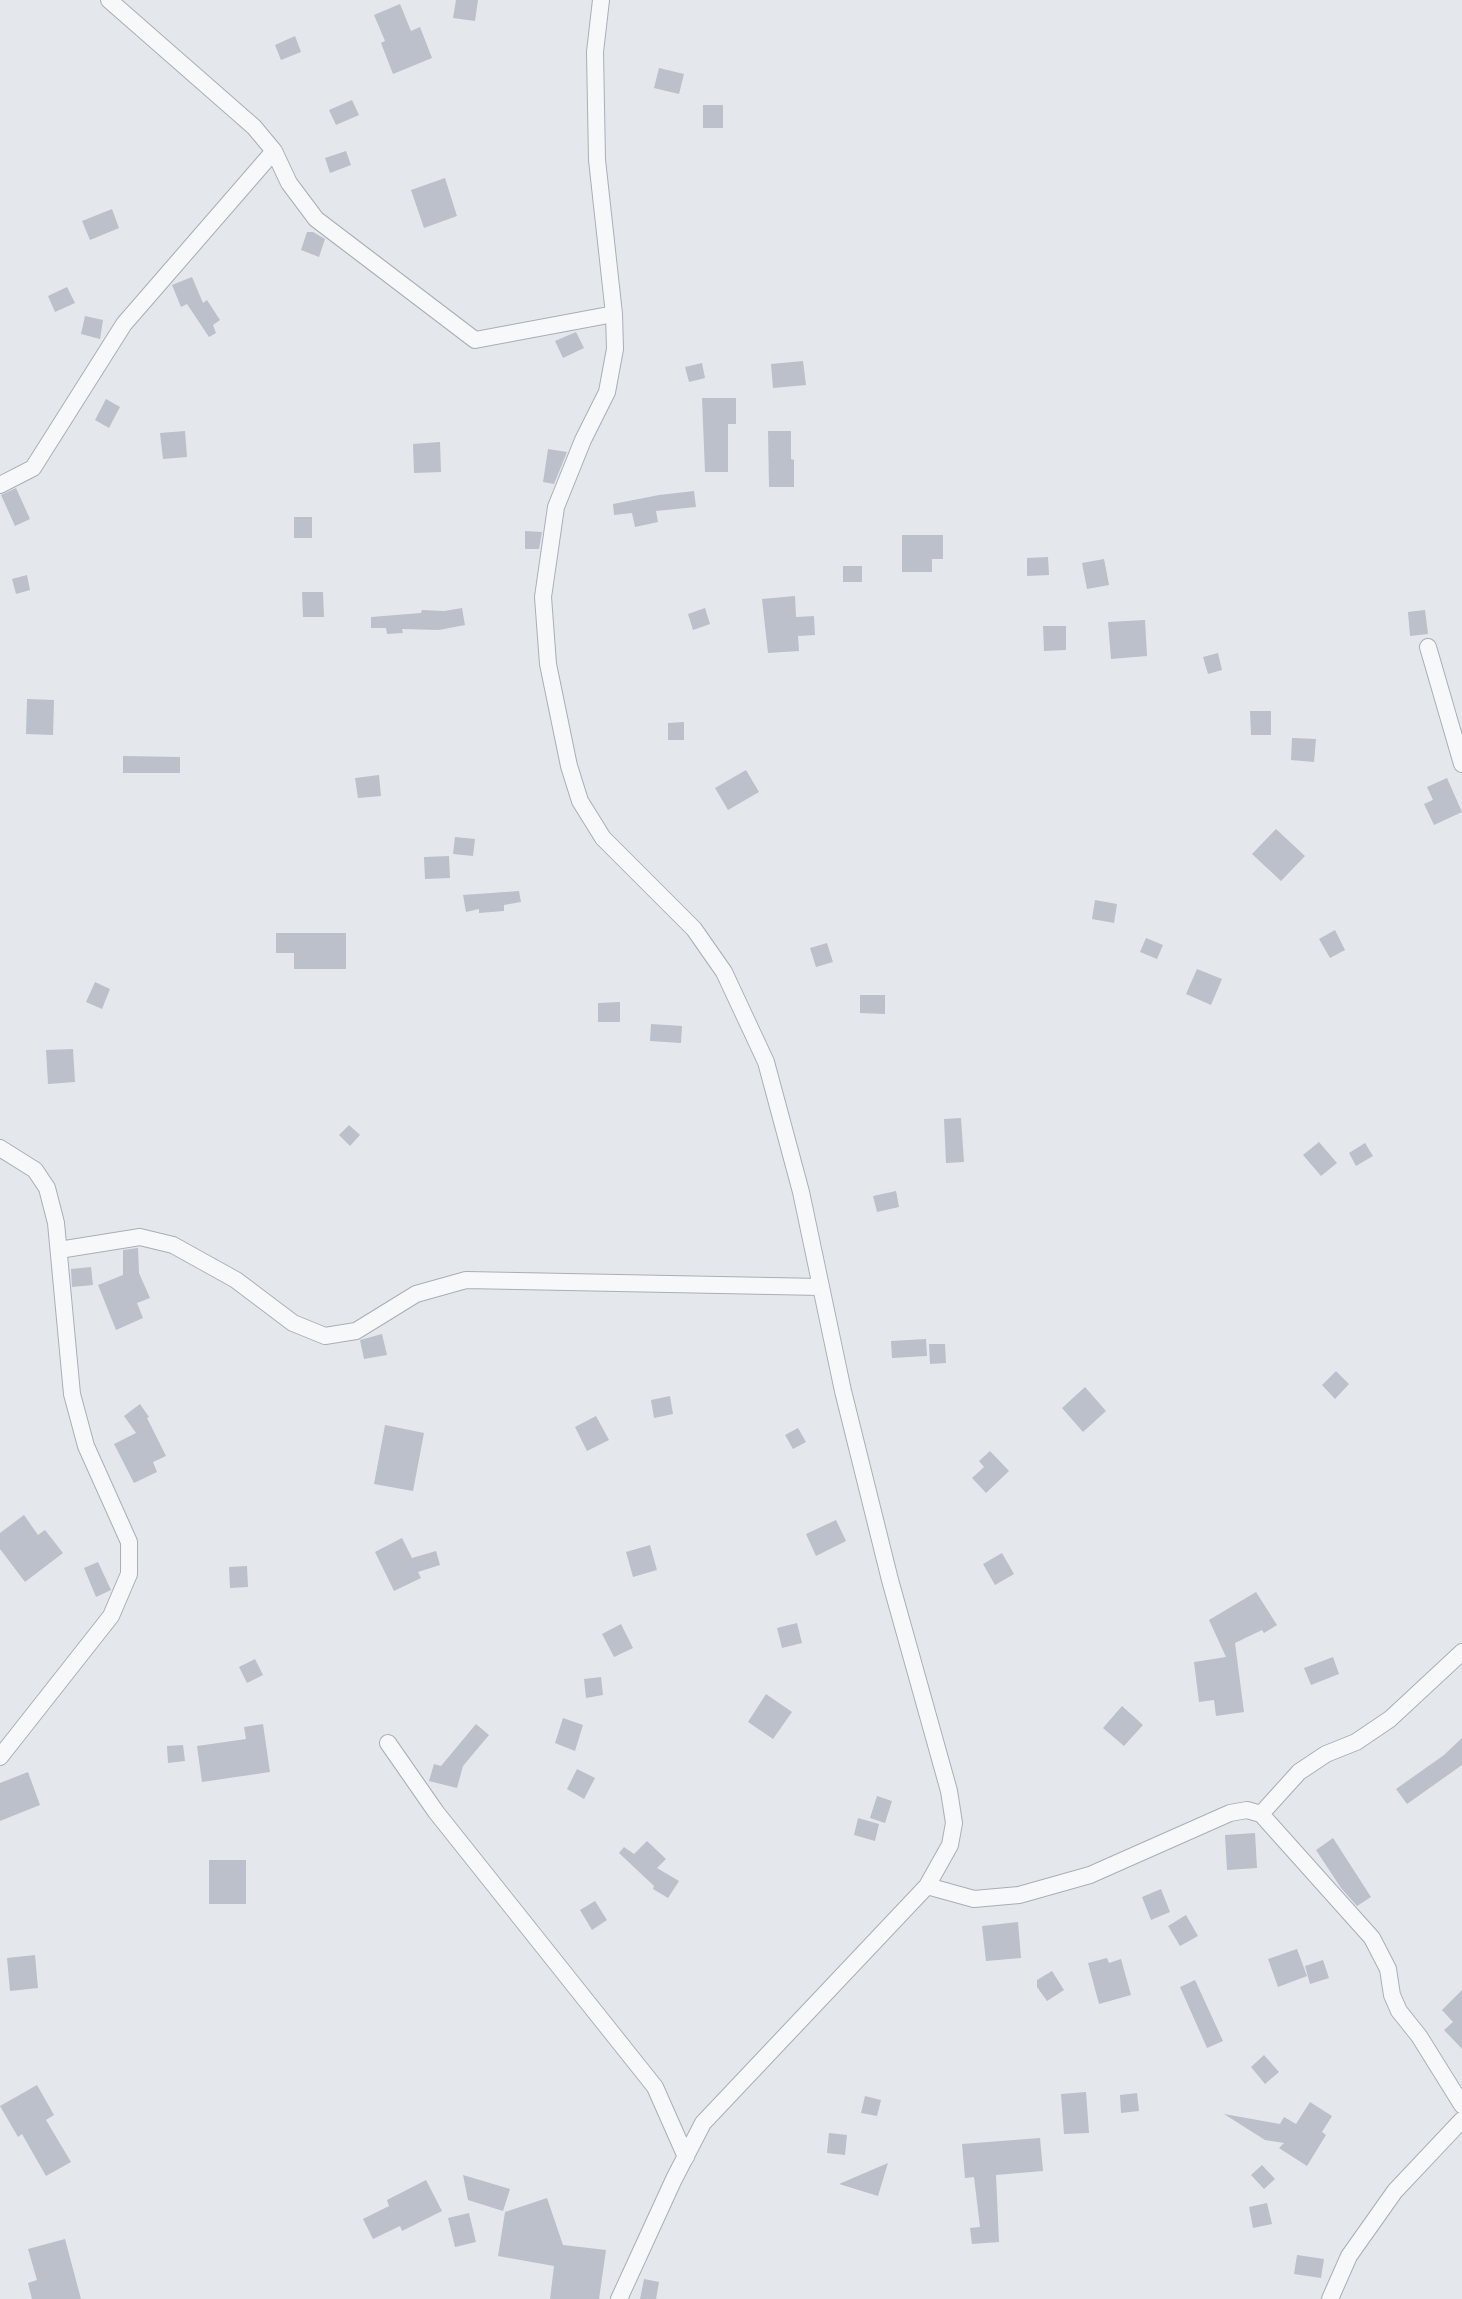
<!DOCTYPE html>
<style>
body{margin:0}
canvas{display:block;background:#e4e7ec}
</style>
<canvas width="1462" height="2299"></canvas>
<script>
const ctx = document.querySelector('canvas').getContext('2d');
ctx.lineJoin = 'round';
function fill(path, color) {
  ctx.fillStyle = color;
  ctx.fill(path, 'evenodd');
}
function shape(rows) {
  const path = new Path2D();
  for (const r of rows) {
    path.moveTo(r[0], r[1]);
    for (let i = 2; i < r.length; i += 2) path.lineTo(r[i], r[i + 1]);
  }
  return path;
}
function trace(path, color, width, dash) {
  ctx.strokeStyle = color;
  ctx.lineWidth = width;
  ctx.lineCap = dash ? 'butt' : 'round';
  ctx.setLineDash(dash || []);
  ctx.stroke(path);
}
fill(shape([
 [456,0,478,0,475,21,453,18],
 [400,4,411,31,420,27,432,58,393,74,381,43,385,41,374,15],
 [295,36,301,52,281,60,275,45],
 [659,68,684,74,679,94,654,88],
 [352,100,359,115,336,125,329,110],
 [703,105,723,105,723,128,703,128],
 [346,151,351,165,330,173,325,158],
 [445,178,457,216,424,228,411,190],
 [112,209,119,228,90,240,82,221],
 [307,232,313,232,325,239,319,257,301,250],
 [192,277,203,303,207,300,220,320,213,325,216,333,209,337,187,304,181,307,172,285],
 [67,287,75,303,55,312,48,296],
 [85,316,103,320,100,339,81,334],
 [576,332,584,348,563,358,555,341],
 [803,361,806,385,773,388,771,364],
 [702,363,705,378,689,382,685,367],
 [702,398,736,398,736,424,728,424,728,472,705,472],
 [106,399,120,407,109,428,95,420],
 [185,431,187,457,163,459,160,433],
 [768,431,791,431,791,459,794,460,794,487,769,487],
 [440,442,441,472,414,473,413,444],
 [548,449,567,452,554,484,543,482],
 [16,488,30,519,15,526,1,495],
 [694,491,696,507,656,511,658,522,635,527,632,513,614,515,613,504,659,495],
 [294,517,312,517,312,538,294,538],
 [525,531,542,532,539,549,525,549],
 [902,535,943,535,943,559,932,559,932,572,902,572],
 [1048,557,1049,575,1027,576,1027,558],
 [1104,559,1109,585,1087,589,1082,563],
 [843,566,862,566,862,582,843,582],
 [27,575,30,590,16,594,12,579],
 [302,592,323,592,324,617,303,617],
 [795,596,796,617,814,616,815,635,798,636,799,651,768,653,762,599],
 [462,608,465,625,439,630,402,629,403,633,387,634,386,628,371,628,371,617,421,613,422,610,444,611],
 [705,608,710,624,693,630,688,614],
 [1425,610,1428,634,1410,636,1408,612],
 [1145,620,1147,656,1111,659,1108,622],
 [1043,626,1066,626,1066,650,1044,651],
 [1218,653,1222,670,1208,674,1203,657],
 [27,699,54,700,53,735,26,734],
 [1250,711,1271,711,1271,735,1251,735],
 [684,722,684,740,668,740,668,723],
 [1292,738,1316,739,1314,762,1291,760],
 [123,756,180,757,180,773,123,773],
 [746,770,759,792,728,810,715,788],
 [379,775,381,796,358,798,355,778],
 [1447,778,1462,812,1434,825,1424,804,1433,800,1427,787],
 [1276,829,1305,856,1281,881,1252,854],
 [455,837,475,839,473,856,453,854],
 [449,856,450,878,425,879,424,857],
 [519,891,521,902,504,905,504,911,479,913,479,909,466,912,463,895],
 [1095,900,1117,904,1114,923,1092,919],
 [1335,930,1345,950,1330,958,1319,939],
 [276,933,346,933,346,969,294,969,294,953,276,953],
 [1146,938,1163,945,1157,959,1140,952],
 [827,943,833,962,816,967,810,948],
 [1197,969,1222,979,1211,1005,1186,994],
 [95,982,110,989,102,1009,86,1002],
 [860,995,885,995,885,1014,860,1013],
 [620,1002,620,1022,598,1022,598,1003],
 [651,1024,682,1026,681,1043,650,1041],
 [73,1049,75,1082,48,1084,46,1050],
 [961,1118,964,1162,946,1163,944,1119],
 [349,1125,360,1135,350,1146,339,1135],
 [1319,1142,1337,1163,1321,1176,1303,1155],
 [1365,1143,1373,1156,1356,1166,1349,1153],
 [896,1191,899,1207,877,1212,873,1196],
 [138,1248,139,1273,150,1298,137,1303,143,1318,116,1330,98,1285,123,1275,123,1250],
 [91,1267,93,1285,72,1287,71,1269],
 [382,1334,387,1355,364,1359,360,1340],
 [926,1339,927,1356,892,1358,891,1341],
 [929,1344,945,1344,946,1363,930,1364],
 [1336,1371,1349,1384,1335,1399,1322,1385],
 [1085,1387,1106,1411,1083,1432,1062,1408],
 [670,1396,673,1414,654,1418,651,1400],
 [140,1404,149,1417,147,1418,166,1456,153,1462,157,1472,134,1483,114,1444,136,1433,124,1416],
 [596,1416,609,1440,587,1451,575,1427],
 [385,1425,424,1433,413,1491,374,1484],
 [798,1428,806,1442,793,1449,785,1435],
 [990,1451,1009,1471,986,1493,972,1478,984,1467,979,1461],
 [24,1515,38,1535,45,1530,63,1553,25,1582,0,1549,0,1533],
 [836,1520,846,1541,816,1556,806,1534],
 [402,1538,412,1558,436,1551,440,1565,418,1572,421,1578,394,1591,375,1552],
 [650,1545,657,1570,633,1577,626,1552],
 [1002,1553,1014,1574,995,1585,983,1564],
 [98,1562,111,1590,96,1597,84,1568],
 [247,1566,248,1587,230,1588,229,1567],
 [1256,1592,1277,1625,1264,1633,1262,1630,1235,1643,1244,1712,1216,1716,1214,1700,1199,1702,1194,1662,1226,1657,1209,1620],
 [797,1623,802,1643,782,1648,777,1628],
 [621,1624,633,1648,614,1657,602,1634],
 [1333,1657,1339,1674,1311,1685,1304,1668],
 [255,1659,263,1675,247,1683,239,1667],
 [601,1677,603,1695,586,1698,584,1679],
 [766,1694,792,1712,773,1739,748,1722],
 [1122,1706,1143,1725,1124,1746,1103,1728],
 [563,1718,583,1725,575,1751,555,1743],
 [263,1724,270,1772,202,1782,197,1746,246,1739,244,1727],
 [476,1724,489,1735,463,1766,457,1788,429,1781,434,1764,441,1766],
 [1462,1738,1462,1765,1407,1804,1396,1789,1444,1755],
 [183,1745,185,1761,168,1763,167,1746],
 [577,1769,595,1778,584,1799,567,1789],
 [28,1772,40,1805,0,1821,0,1783],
 [877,1796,892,1801,885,1823,870,1818],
 [858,1818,879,1824,875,1841,854,1835],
 [1255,1833,1257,1868,1227,1870,1225,1835],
 [1333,1838,1371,1897,1357,1906,1341,1888,1316,1850],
 [647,1841,666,1859,657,1868,679,1881,668,1898,653,1889,654,1886,619,1853,624,1847,634,1854],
 [209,1860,246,1860,246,1904,209,1904],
 [1161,1889,1170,1912,1151,1920,1142,1897],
 [595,1901,607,1920,592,1930,580,1910],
 [1186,1915,1198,1936,1180,1946,1168,1926],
 [1018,1922,1021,1958,986,1961,982,1926],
 [1297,1949,1307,1976,1278,1987,1268,1959],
 [35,1955,38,1988,10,1991,7,1958],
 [1107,1958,1109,1963,1121,1959,1131,1995,1099,2004,1088,1963],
 [1323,1960,1329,1978,1310,1984,1305,1966],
 [1052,1971,1064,1990,1047,2001,1037,1987,1037,1980],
 [1195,1980,1223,2041,1207,2048,1180,1987],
 [1462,1990,1462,2049,1444,2030,1453,2022,1442,2010],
 [1264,2055,1279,2072,1265,2084,1251,2067],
 [37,2085,54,2115,46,2120,71,2162,46,2176,22,2134,18,2137,0,2106],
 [1086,2092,1089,2133,1064,2134,1061,2094],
 [1137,2093,1139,2111,1121,2113,1120,2095],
 [865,2096,881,2100,877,2116,861,2113],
 [1310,2102,1332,2116,1322,2132,1326,2135,1307,2166,1279,2148,1284,2143,1265,2140,1224,2114,1280,2124,1284,2117,1296,2124],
 [829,2133,847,2135,845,2155,827,2153],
 [1040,2138,1043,2171,996,2175,999,2242,972,2244,970,2228,980,2227,974,2177,965,2178,962,2144],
 [888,2163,878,2196,839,2184],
 [1262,2165,1275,2179,1264,2189,1251,2175],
 [463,2175,510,2189,503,2211,468,2200],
 [426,2180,442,2211,402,2231,400,2226,373,2239,363,2219,389,2206,387,2200],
 [547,2198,563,2245,606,2250,599,2299,550,2299,554,2266,498,2256,505,2212],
 [1267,2203,1272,2224,1253,2228,1249,2207],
 [469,2213,476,2242,455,2247,448,2218],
 [65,2239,81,2299,32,2299,28,2283,37,2280,28,2249],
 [1297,2255,1324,2259,1321,2278,1294,2274],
 [644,2279,659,2282,656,2299,640,2299]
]), '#bbc0ca');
const minor = shape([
 [109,0,254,127,274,151,289,183,316,219,475,340,614,314],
 [601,0,595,52,597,160,614,314,615,349,607,392,583,440,556,507,543,597,548,664,569,766,580,801,603,838,694,929,724,972,766,1062,801,1192,843,1391,890,1580,949,1791,954,1823,950,1845,927,1886,703,2123,674,2179,619,2299],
 [0,485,33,468,124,324,274,151],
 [1428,647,1462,764],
 [0,1148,35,1170,47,1188,56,1223,72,1394,86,1446,129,1542,129,1574,111,1616,0,1757],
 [59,1250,140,1237,173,1245,236,1280,293,1323,325,1336,356,1331,416,1294,466,1280,821,1287],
 [388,1743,436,1812,655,2087,686,2157],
 [1261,1814,1299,1772,1326,1754,1356,1742,1390,1719,1462,1652],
 [927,1886,974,1899,1019,1895,1090,1875,1230,1813,1247,1810,1261,1814,1372,1938,1388,1969,1392,1995,1399,2011,1419,2036,1462,2105],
 [1330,2299,1349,2256,1395,2191,1462,2120]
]);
trace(minor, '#a9aeb7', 18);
trace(minor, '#f7f8fa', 16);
</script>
